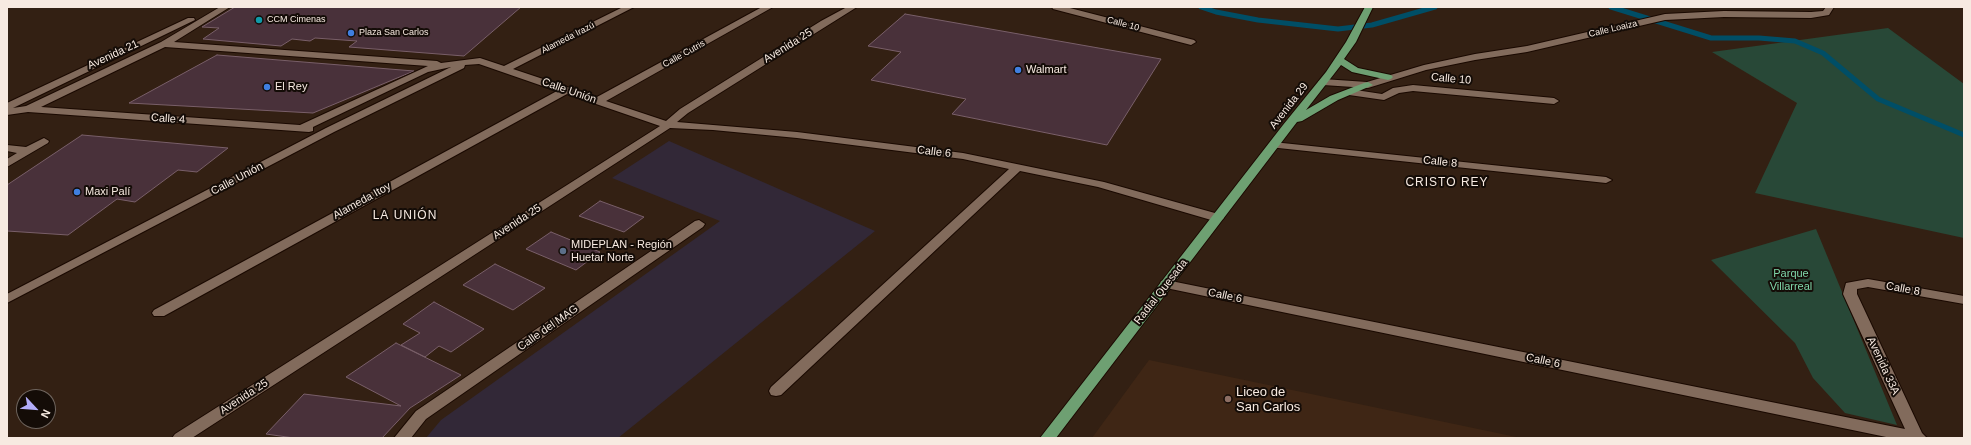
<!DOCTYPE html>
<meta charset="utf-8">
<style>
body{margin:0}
#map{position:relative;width:1971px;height:445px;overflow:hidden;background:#332013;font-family:Arial,sans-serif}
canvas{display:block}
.frame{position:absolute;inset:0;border:8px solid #f7eae1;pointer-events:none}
.north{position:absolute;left:16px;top:389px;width:40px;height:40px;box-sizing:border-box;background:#140c07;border:1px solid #6f655e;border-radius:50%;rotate:116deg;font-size:11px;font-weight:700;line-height:16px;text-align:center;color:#f7eae1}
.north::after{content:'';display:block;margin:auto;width:14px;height:18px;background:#b3adf9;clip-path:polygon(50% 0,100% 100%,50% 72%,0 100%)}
</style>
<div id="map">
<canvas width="1971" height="445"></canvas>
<div class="frame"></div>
<div class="north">N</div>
</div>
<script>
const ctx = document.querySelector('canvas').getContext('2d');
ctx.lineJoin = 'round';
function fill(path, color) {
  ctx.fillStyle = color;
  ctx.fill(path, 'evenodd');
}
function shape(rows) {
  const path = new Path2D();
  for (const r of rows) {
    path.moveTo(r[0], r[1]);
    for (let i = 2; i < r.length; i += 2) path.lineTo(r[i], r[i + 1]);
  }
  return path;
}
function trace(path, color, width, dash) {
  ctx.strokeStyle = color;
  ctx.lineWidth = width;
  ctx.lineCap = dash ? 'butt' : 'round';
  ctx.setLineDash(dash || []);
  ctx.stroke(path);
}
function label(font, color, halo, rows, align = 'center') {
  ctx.font = font + ' Arial,sans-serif';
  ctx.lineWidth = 4;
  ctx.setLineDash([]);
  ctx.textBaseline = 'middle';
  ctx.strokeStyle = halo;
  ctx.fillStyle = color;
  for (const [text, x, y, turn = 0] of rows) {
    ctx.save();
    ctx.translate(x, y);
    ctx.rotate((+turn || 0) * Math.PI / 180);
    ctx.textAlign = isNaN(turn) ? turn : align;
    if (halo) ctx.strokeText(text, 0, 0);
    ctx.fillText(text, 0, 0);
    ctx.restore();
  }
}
fill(shape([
 [1149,360,1521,438,1092,438]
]), '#3f2615');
fill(shape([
 [669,141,875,231,618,438,426,438,441,420,720,221,612,178]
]), '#322837');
fill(shape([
 [1888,28,1964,84,1964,238,1755,193,1797,103,1712,52],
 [1816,229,1897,425,1845,413,1813,378,1795,343,1711,260]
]), '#284837');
trace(shape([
 [1201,7,1216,12,1258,20,1338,29,1372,25,1435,7],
 [1611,7,1711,38,1759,38,1795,41,1823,53,1878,99,1964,135]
]), '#004e66', 5);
const building = shape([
 [235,7,521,7,464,56,349,47,357,41,315,38,310,41,292,39,281,46,203,39,219,28,202,27,235,7],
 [905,14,1161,59,1107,145,952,114,966,99,871,80,901,52,868,46,905,14],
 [217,55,414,71,313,113,129,103,217,55],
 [82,135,228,148,197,172,178,170,135,202,117,199,68,235,7,231,7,185,82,135],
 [600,201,644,217,624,232,579,216,600,201],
 [551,232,600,252,576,270,526,249,551,232],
 [495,264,545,288,513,310,463,285,495,264],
 [434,302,484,329,451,352,439,346,425,357,401,345,420,333,403,324,434,302],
 [396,343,461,375,410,408,382,438,294,438,266,434,304,394,401,406,346,377,396,343]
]);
fill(building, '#49313a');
trace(building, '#795f69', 1);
const minor = shape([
 [220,7,230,7,174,42,437,61,441,63,480,58,504,66,623,7,634,7,513,69,597,97,762,7,773,7,606,101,666,121,680,109,821,21,847,7,857,7,688,113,677,122,797,132,963,153,1104,182,1222,215,1224,218,1218,222,1098,187,1020,171,781,395,776,396,771,395,769,391,771,387,1009,169,963,159,797,138,713,130,670,128,192,438,172,438,175,434,660,126,567,94,164,316,154,316,152,313,154,310,557,91,479,64,465,65,464,68,334,132,7,303,7,294,326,128,451,67,428,72,313,127,313,131,309,132,28,112,7,115,7,103,188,18,194,18,195,20,13,108,26,106,161,42,220,7],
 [165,47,428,66,300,125,41,107,165,47],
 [1052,7,1066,7,1194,40,1196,42,1191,45,1053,9,1052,7],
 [1826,7,1834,7,1829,15,1811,18,1724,17,1665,20,1527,52,1475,60,1426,70,1368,88,1323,85,1318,82,1323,79,1367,82,1424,65,1475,54,1527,46,1665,14,1724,11,1811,12,1823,11,1826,7],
 [1413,85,1554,98,1559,101,1554,104,1413,91,1399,93,1384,100,1349,95,1344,92,1349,89,1382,94,1393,88,1413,85],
 [44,138,49,141,48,143,7,167,7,159,17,153,7,151,7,145,26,147,44,138],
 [1273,142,1606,177,1612,180,1606,183,1269,147,1268,145,1273,142],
 [699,220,705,224,703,227,426,419,411,438,394,438,416,411,695,221,699,220],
 [1868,279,1964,296,1964,304,1868,287,1857,289,1857,294,1922,433,1927,438,1891,438,1166,288,1161,287,1160,284,1161,281,1166,280,1905,429,1843,294,1846,283,1868,279]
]);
const major = shape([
 [1365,7,1373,7,1356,42,1344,59,1358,68,1391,75,1393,77,1391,79,1388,80,1352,72,1341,65,1306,110,1330,96,1364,83,1368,82,1373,85,1338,100,1302,121,1297,122,1056,438,1040,438,1283,125,1326,72,1346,42,1365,7]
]);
trace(minor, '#1a0901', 2);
trace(major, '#1a0901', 2);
fill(minor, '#826b5c');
fill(major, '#6ea072');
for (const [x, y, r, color] of [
 [259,20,4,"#0f9aa8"],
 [351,33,4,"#3f7fe0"],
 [1018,70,4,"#3f7fe0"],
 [267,87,4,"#3f7fe0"],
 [77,192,4,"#3f7fe0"],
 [563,251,4,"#5c6f8a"],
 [1228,399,4,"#8d6e63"]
]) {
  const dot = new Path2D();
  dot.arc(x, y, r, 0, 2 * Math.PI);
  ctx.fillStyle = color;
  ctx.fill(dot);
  trace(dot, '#140c07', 1.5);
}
label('9px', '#f7eae1', '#140c07', [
 ["CCM Cimenas",267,20],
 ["Plaza San Carlos",359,33]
], 'left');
label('9px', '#f7eae1', '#140c07', [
 ["Calle 10",1123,24,15],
 ["Calle Loaiza",1613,29,-13],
 ["Alameda Irazú",568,38,-27],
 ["Calle Cutris",684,54,-29]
]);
label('11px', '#f7eae1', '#140c07', [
 ["Avenida 25",788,46,-32],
 ["Avenida 21",113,55,-25],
 ["Calle 10",1451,79,5],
 ["Calle Unión",569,91,19],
 ["Avenida 29",1289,106,-52],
 ["Calle 4",168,119,4],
 ["Calle 6",934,152,7],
 ["Calle 8",1440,162,6],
 ["Calle Unión",237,179,-28],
 ["Alameda Itoy",362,201,-29],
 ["Avenida 25",517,222,-33],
 ["Calle 8",1903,289,10],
 ["Radial Quesada",1161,292,-52],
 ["Calle 6",1225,296,12],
 ["Calle del MAG",548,328,-35],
 ["Calle 6",1543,361,12],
 ["Avenida 33A",1883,366,65],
 ["Avenida 25",244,397,-33]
]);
label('11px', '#f7eae1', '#140c07', [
 ["Walmart",1026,70],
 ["El Rey",275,87],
 ["Maxi Palí",85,192],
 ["MIDEPLAN - Región",571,245],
 ["Huetar Norte",571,258]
], 'left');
label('11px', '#7fd6a9', '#140c07', [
 ["Parque",1791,274],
 ["Villarreal",1791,287]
]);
ctx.letterSpacing = '1px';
label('12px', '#f7eae1', '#140c07', [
 ["CRISTO REY",1447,183],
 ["LA UNIÓN",405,216]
]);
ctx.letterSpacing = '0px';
label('13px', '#f7eae1', '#140c07', [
 ["Liceo de",1236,392],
 ["San Carlos",1236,407]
], 'left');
</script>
